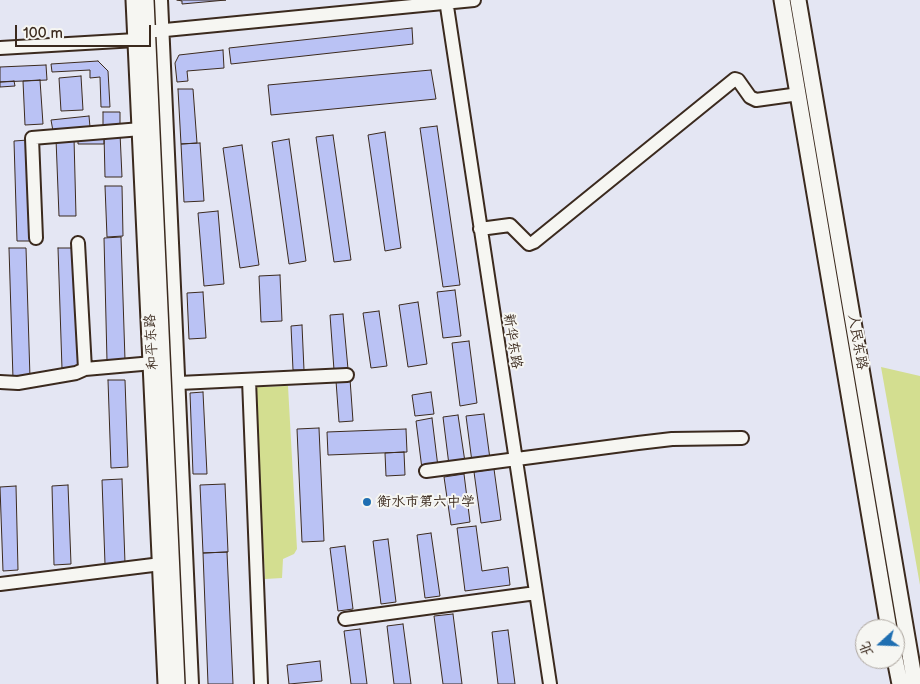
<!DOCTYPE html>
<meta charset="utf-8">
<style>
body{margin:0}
#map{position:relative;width:920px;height:684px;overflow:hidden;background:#e4e6f3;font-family:"Balsamiq Sans","LXGW WenKai TC",sans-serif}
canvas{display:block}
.north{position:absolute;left:855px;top:619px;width:50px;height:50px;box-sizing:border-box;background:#f6f6f2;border:1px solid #aba49d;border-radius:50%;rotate:250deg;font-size:14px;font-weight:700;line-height:20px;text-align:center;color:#3b2a1e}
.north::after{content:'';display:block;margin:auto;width:18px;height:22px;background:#1f6fb2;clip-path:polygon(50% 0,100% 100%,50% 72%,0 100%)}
.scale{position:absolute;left:15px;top:25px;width:136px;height:22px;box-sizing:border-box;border:2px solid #3b2a1e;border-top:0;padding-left:6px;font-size:15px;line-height:18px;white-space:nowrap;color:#3b2a1e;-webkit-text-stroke:4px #f6f6f2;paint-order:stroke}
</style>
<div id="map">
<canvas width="920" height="684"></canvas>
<div class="north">北</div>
<div class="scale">100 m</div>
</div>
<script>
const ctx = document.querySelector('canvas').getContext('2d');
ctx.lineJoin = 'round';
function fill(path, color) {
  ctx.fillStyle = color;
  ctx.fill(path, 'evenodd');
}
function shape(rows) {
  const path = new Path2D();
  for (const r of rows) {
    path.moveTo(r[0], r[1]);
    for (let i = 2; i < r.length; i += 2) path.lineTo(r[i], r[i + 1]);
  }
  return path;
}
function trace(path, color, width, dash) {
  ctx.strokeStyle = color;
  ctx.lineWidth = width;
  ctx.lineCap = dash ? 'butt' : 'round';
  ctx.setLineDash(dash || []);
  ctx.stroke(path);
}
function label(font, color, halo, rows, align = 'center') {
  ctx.font = font + ' "Balsamiq Sans","LXGW WenKai TC",sans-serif';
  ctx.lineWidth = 4;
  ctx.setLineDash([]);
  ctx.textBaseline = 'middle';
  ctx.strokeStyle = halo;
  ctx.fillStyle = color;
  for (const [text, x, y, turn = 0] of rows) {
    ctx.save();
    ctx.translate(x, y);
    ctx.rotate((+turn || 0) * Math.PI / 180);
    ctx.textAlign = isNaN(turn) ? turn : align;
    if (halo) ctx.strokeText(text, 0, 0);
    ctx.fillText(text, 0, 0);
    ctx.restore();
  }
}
fill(shape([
 [881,367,920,376,920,585],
 [288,386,297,549,294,554,283,559,282,578,265,579,255,387]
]), '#d3de90');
const building = shape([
 [177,0,226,0,182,4,182,1,177,0],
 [412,28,413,44,231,64,229,48,412,28],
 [223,50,224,68,187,71,188,81,177,82,175,63,179,55,223,50],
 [98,61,108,71,110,107,101,107,100,77,90,78,90,70,52,72,51,64,98,61],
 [46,65,47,80,0,82,0,67,46,65],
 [431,70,436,99,271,115,268,85,431,70],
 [81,76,83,110,61,111,59,78,81,76],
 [40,80,43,124,25,125,23,81,40,80],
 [14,81,15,86,0,87,0,82,14,81],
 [178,89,193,89,197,143,181,144,178,89],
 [103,112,120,112,120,126,103,127,103,112],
 [89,116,90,127,53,131,51,120,89,116],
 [437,126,460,285,443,287,420,128,437,126],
 [385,132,401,248,385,251,368,135,385,132],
 [120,133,122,177,105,177,104,134,120,133],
 [333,135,351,260,334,262,316,137,333,135],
 [104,136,104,144,78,144,78,137,104,136],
 [74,138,76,216,59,216,56,139,74,138],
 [289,139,306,261,289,264,272,142,289,139],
 [28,140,31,241,17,241,14,141,28,140],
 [200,143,204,201,184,202,181,144,200,143],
 [242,145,259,265,240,268,223,148,242,145],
 [105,186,122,186,123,236,107,237,105,186],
 [218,211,224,284,204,286,198,213,218,211],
 [121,237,125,360,107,361,104,238,121,237],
 [9,248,26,248,30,378,13,379,9,248],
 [58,248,75,248,79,369,62,369,58,248],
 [280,275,282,321,261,322,259,276,280,275],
 [455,290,461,336,443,338,437,292,455,290],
 [203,292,206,338,189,339,187,293,203,292],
 [418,302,427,364,408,367,399,305,418,302],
 [379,311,387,366,371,368,363,313,379,311],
 [343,314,348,369,334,370,330,315,343,314],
 [302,325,304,370,293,370,291,326,302,325],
 [469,341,477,403,460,406,452,343,469,341],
 [350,379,353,421,339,422,336,381,350,379],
 [108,380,125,380,128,467,111,468,108,380],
 [203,392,207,474,193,474,190,393,203,392],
 [431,392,434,414,415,416,412,395,431,392],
 [484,414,490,459,472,462,466,416,484,414],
 [458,415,465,462,449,465,443,417,458,415],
 [432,418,438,467,422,469,416,421,432,418],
 [319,428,324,541,302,542,297,429,319,428],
 [406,429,407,452,328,455,327,432,406,429],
 [404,452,405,475,386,476,385,453,404,452],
 [494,469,501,520,481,523,474,472,494,469],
 [464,474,470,522,451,525,444,477,464,474],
 [122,479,125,563,105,564,102,480,122,479],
 [225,484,228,552,203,553,200,485,225,484],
 [68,485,71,564,54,565,52,486,68,485],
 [16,486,18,570,3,571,0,487,16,486],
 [476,526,482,571,508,567,510,585,465,591,457,528,476,526],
 [431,533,440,596,425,598,417,535,431,533],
 [388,539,396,602,381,604,373,541,388,539],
 [345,546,353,609,338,611,330,548,345,546],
 [227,552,233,684,208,684,203,553,227,552],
 [453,614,462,684,443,684,434,616,453,614],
 [403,624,411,684,394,684,387,626,403,624],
 [360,629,367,684,351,684,344,631,360,629],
 [508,630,515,684,498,684,492,632,508,630],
 [320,661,322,681,289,684,287,665,320,661]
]);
fill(building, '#bac2f4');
trace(building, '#3b2a1e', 1);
const minor = shape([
 [161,0,192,684],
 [446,0,550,684],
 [155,31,474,0],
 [0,48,136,40],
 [480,229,510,225,529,244,534,242,735,79,738,80,750,97,756,100,799,94],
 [36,238,32,138,141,129],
 [85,369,153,363],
 [249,380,261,684],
 [0,382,18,383,76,373,85,369,78,243],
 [179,383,347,375],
 [426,471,638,443,672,439,742,438],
 [0,584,161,564],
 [345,619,536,593]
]);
const major = shape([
 [134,0,166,684],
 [146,0,177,684],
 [782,0,889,629],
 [798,0,915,684],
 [895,659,900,684]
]);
trace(minor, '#3b2a1e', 16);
trace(major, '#3b2a1e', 19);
trace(minor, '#f6f6f2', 12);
trace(major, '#f6f6f2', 15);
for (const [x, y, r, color] of [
 [367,502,5,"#1f6fb2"]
]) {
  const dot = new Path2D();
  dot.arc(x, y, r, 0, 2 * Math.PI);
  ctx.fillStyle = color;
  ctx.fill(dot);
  trace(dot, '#f6f6f2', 2);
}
label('14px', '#3b2a1e', '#f6f6f2', [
 ["新华东路",512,341,81],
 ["和平东路",152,342,-93],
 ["人民东路",857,342,80]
]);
label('14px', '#3b2a1e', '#f6f6f2', [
 ["衡水市第六中学",377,502]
], 'left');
</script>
